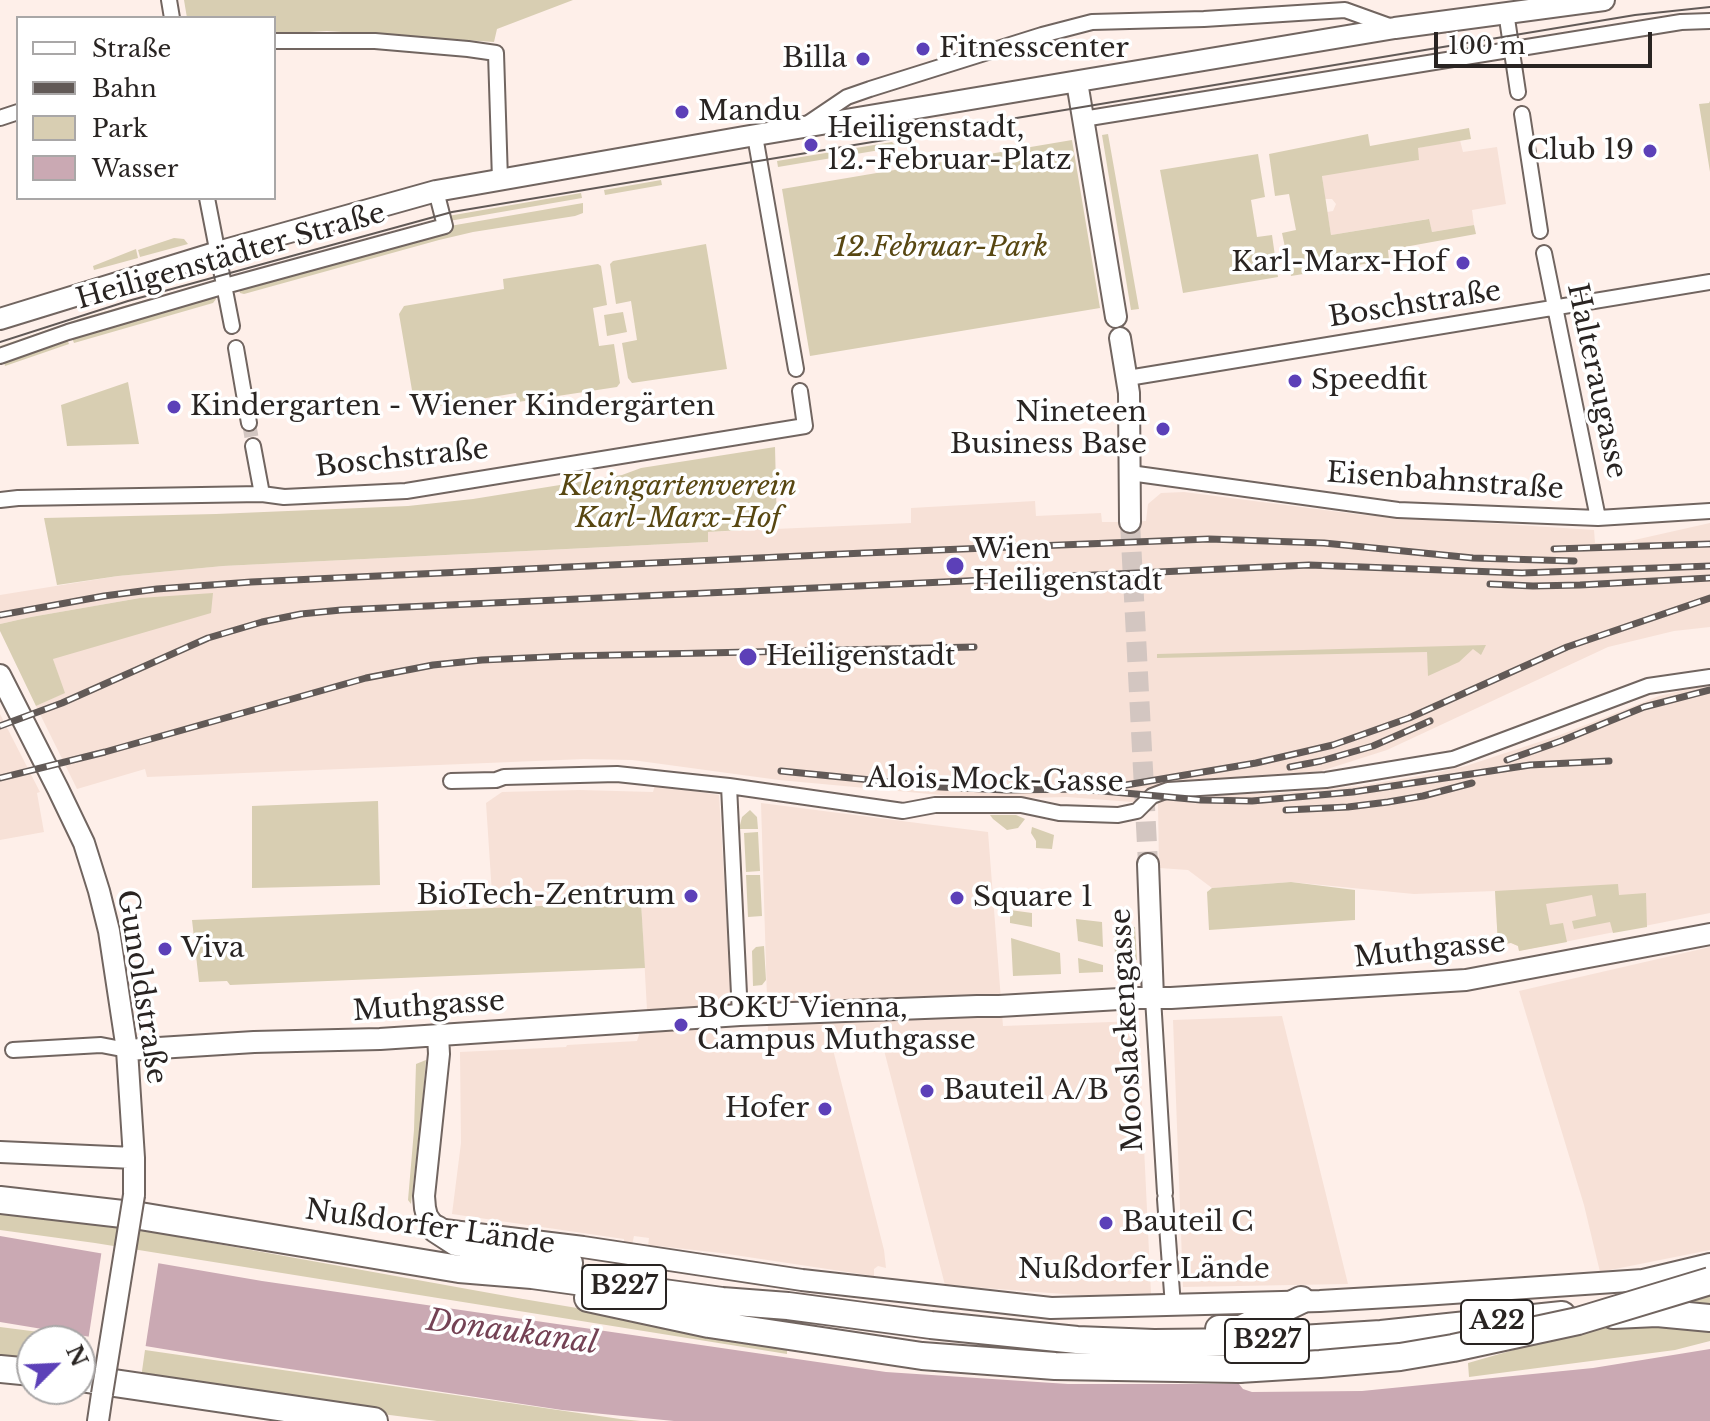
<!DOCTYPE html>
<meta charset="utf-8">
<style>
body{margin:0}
#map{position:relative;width:1710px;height:1421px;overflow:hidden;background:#feefe9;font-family:"Libre Baskerville",serif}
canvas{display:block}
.legend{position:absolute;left:16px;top:16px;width:260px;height:184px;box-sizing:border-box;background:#fff;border:2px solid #a9a7a7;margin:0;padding:10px 14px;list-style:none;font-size:24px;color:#292422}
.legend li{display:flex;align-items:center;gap:16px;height:40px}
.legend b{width:40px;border:2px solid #a9a7a7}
.north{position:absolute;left:16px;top:1325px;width:80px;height:80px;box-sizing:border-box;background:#fff;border:2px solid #a9a7a7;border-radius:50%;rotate:66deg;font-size:22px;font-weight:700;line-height:32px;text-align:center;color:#292422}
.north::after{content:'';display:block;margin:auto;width:28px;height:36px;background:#5c40b8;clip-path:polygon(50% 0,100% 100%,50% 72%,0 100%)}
.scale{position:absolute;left:1434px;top:32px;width:218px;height:36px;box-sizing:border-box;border:4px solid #292422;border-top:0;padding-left:10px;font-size:24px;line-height:28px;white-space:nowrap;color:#292422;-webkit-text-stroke:6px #fff;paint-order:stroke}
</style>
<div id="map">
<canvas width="1710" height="1421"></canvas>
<ul class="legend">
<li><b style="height:10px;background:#fff"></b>Straße</li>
<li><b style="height:10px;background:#625a57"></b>Bahn</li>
<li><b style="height:22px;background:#d8ceb2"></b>Park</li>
<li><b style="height:22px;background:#caa9b3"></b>Wasser</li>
</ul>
<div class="north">N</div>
<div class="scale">100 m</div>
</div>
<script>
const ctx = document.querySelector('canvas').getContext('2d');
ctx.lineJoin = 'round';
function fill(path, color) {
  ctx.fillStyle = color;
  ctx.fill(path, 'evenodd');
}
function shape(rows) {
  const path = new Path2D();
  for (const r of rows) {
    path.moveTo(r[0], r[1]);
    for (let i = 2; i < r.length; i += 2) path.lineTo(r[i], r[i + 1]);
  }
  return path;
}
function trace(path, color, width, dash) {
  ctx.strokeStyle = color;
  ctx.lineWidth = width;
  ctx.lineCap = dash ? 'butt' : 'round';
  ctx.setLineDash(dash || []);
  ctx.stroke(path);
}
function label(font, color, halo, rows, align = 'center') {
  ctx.font = font + ' "Libre Baskerville",serif';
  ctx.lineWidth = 7;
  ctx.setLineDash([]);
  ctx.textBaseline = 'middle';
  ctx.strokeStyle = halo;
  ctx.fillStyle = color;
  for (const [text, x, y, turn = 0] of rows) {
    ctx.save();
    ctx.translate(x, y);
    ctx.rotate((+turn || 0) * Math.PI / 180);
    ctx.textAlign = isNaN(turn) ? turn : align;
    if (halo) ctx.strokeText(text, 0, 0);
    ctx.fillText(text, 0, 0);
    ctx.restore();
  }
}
fill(shape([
 [1460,140,1463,152,1497,147,1506,204,1472,210,1474,225,1432,232,1428,219,1331,235,1327,212,1333,211,1336,204,1332,199,1325,199,1322,175,1418,160,1417,148],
 [1184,492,1363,515,1594,530,1595,543,1621,543,1710,523,1710,627,1674,631,1608,647,1387,750,1321,771,1137,789,1222,795,1280,793,1359,786,1419,776,1466,766,1560,735,1659,696,1710,684,1710,913,1519,951,1518,946,1511,943,1498,945,1495,891,1414,894,1291,882,1212,888,1188,870,1159,868,1158,804,1067,797,984,799,779,780,632,760,584,759,147,777,145,769,77,789,36,706,64,693,53,659,140,598,31,617,0,624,0,595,118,576,223,566,708,542,707,532,911,523,911,508,1035,501,1036,516,1101,513,1102,522,1130,522,1146,521,1148,504,1161,493],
 [0,714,40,792,37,793,44,832,0,840],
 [655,785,719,795,731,990,717,1040,768,1031,761,803,988,832,1003,1026,1138,1021,1151,1294,1090,1296,945,1285,879,1031,829,1034,884,1250,886,1268,878,1266,874,1269,874,1276,721,1253,658,1246,656,1248,648,1247,649,1238,634,1236,632,1245,624,1244,624,1239,452,1214,461,1143,460,1052,566,1047,567,1045,637,1041,647,1010,641,902,493,909,486,803,502,792,580,790,653,792],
 [1710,947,1710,1250,1600,1272,1584,1205,1519,991],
 [1282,1016,1348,1284,1183,1287,1173,1020]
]), '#f7e1d7');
fill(shape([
 [184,0,573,0,497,29,494,42,327,31,274,34,274,18,187,18],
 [1710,101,1710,172,1699,104,1709,103],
 [1469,128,1471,139,1418,148,1419,160,1322,176,1331,235,1429,219,1432,232,1474,225,1476,234,1388,250,1389,260,1291,276,1282,233,1296,230,1289,194,1275,196,1269,154,1368,134,1370,146],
 [1108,134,1139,309,1131,310,1102,135],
 [1072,140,1100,308,810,356,782,189],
 [892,142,896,146,892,148,778,167,777,161],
 [1258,154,1265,197,1251,200,1257,237,1272,235,1278,277,1183,293,1160,170],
 [661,180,662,185,605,195,604,190],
 [581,193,582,198,449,221,448,216],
 [583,203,583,213,575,216,473,232,439,240,244,294,240,293,239,289,450,226],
 [439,219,437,222,238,279,236,275],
 [174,238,184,239,188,244,140,257,138,250],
 [706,244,727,369,632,383,628,378,622,343,637,340,631,301,616,304,610,264,613,261],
 [136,249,138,258,94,270,93,266],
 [598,264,601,266,607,305,593,308,599,346,614,344,620,383,617,387,518,402,516,393,427,408,419,407,414,402,399,314,404,306,504,289,503,279],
 [212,281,213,285,0,350,0,346,82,318],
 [215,296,216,299,213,303,74,343,72,338],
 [623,312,627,332,607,336,604,315],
 [67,339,69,344,5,366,3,360],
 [128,382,139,444,67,446,61,405],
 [775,447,777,528,708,532,708,542,223,566,118,576,57,585,44,518,216,514,408,506,473,499,622,475,641,468],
 [213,593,211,613,53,659,65,693,36,706,0,631,0,624,31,617,140,598],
 [1486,645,1481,655,1473,649,1459,662,1428,676,1427,652,1157,658,1157,654],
 [378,801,380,885,252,888,252,806],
 [750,810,757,817,758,829,739,829,742,817],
 [990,815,1016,815,1025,819,1018,828,1007,830,993,819],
 [1032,827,1054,835,1052,849,1036,848,1036,841,1031,833],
 [758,832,760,871,746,872,744,833],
 [746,875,760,875,762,916,748,917],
 [1291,882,1355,890,1355,920,1209,930,1207,892,1212,888],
 [1618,884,1619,895,1646,893,1647,927,1613,933,1610,922,1574,929,1572,921,1596,916,1592,895,1546,904,1550,925,1563,923,1567,942,1519,951,1518,946,1511,943,1498,945,1495,891],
 [641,902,645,968,230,985,227,981,199,982,192,920],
 [1010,910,1032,913,1032,927,1010,923],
 [1076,919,1102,922,1103,947,1078,941],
 [1113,924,1135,927,1137,960,1115,954],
 [1011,938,1060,953,1061,974,1013,976],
 [764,946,766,980,762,985,753,986,752,951,756,947],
 [1078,958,1103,965,1103,972,1079,973],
 [426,1060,422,1105,411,1204,408,1200,414,1130,416,1064],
 [0,1213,101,1223,523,1299,787,1343,787,1354,95,1243,0,1230],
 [1710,1294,1710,1341,1675,1350,1469,1377,1468,1363],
 [0,1327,86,1338,80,1368,80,1341,32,1341,32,1364,0,1360],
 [145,1350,620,1419,641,1421,437,1421,366,1412,141,1378]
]), '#d8ceb2');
fill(shape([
 [0,1236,262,1281,886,1372,1068,1384,1239,1384,1243,1389,1252,1392,1362,1391,1593,1368,1710,1349,1710,1421,674,1421,562,1410,230,1360,0,1322]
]), '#caa9b3');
fill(shape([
 [102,1249,159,1259,145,1350,88,1341]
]), '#feefe9');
trace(shape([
 [249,423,253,446]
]), '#d3c6c1', 14, [14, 7]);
trace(shape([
 [1130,522,1148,864]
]), '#d3c6c1', 20, [20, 10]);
const street = shape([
 [169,0,172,18],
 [1506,12,1518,92],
 [274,41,375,41,468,49,496,53,500,180],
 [1522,114,1540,231],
 [0,118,18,112],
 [1083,119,1681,22,1710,21],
 [810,122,847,97,870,89,1042,35,1092,22,1204,19,1345,10,1395,28],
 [755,136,796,369],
 [207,198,232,326],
 [1544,253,1598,518],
 [236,348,249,423],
 [0,356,68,332,225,286,445,226,436,191],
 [1128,378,1710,282],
 [253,446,262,494],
 [1130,473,1398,510,1598,518,1710,511],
 [0,500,18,498,262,494,284,497,406,491,805,426,800,391],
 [451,781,496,780,504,777,617,774,729,786,903,811,935,805,1021,805,1059,813,1118,815,1137,811,1152,796,1168,790,1326,780,1453,759,1648,686,1710,677],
 [729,786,740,1015],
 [1153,998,1165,1193],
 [13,1050,101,1045,127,1050],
 [1165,1199,1173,1306]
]);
const secondary = shape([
 [1077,82,1116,317],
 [0,319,218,252,436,191,744,137,1395,28,1604,0],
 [1120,338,1129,393,1130,522],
 [0,675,58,789,84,843,99,891,109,931,127,1050,134,1158,134,1195],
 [1148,864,1153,998],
 [438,1035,439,1054,424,1196,425,1208,427,1216,436,1229,583,1247,802,1280,1051,1308,1320,1301,1423,1295,1643,1280,1710,1264],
 [127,1050,254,1042,380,1039,740,1015,977,1006,999,1006,1137,998,1171,998,1466,980,1710,934],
 [0,1152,134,1158],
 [98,1421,102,1394]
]);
const highway = shape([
 [0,1200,140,1216,459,1269,532,1275,722,1301,788,1306,931,1325,1077,1340,1154,1343,1253,1342,1381,1334,1562,1315],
 [436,1229,456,1242,569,1263],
 [588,1298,709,1324,922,1356,1055,1366,1239,1369],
 [1613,1315,1657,1313,1710,1318],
 [1219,1329,1241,1329,1301,1300],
 [0,1369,32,1372],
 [80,1378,374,1421]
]);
trace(street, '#716560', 18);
trace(secondary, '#716560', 24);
trace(highway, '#716560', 30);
trace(street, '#fff', 14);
trace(secondary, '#fff', 20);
trace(highway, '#fff', 26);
trace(shape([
 [0,342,128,301,452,212,1635,15,1710,7]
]), '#625a57', 2);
const rail = shape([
 [1554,549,1710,544],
 [1490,584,1533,586,1580,585,1710,578],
 [0,615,104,596,157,589,251,582,864,553,1209,539,1324,543,1473,558,1574,561],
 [0,726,62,703,208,638,262,622,301,614,341,610,1309,565,1522,573,1710,566],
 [1507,760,1561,741,1644,707,1710,690],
 [1290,767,1321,761,1373,746,1430,721],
 [781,771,941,787,1006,790,1081,789,1201,800,1252,801,1353,792,1530,765,1609,761],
 [0,778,105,752,366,678,433,665,482,660,571,656,974,647],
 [1120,786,1256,763,1333,745,1409,718,1567,647,1710,598],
 [1286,810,1348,807,1388,802,1423,796,1472,783]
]);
trace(rail, '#625a57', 7);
trace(rail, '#fff', 4, [12]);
const secondaryBridge = shape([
 [102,1394,134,1195]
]);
const highwayBridge = shape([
 [1239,1369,1320,1364,1400,1357,1453,1348,1578,1321,1710,1281]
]);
trace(secondaryBridge, '#716560', 24, []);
trace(highwayBridge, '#716560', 30, []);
trace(secondaryBridge, '#fff', 20);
trace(highwayBridge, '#fff', 26);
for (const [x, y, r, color] of [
 [923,49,8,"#5c40b8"],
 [863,59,8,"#5c40b8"],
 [682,112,8,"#5c40b8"],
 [811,145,8,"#5c40b8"],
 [1650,151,8,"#5c40b8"],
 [1463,263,8,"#5c40b8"],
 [1295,381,8,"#5c40b8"],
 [174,407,8,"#5c40b8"],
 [1163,429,8,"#5c40b8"],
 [955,566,10,"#5c40b8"],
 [748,657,10,"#5c40b8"],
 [691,896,8,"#5c40b8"],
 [957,898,8,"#5c40b8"],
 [165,949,8,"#5c40b8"],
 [681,1025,8,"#5c40b8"],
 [927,1091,8,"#5c40b8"],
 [825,1109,8,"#5c40b8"],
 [1106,1223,8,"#5c40b8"]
]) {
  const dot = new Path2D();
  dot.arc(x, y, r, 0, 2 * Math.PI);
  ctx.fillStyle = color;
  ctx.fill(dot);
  trace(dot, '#fff', 3);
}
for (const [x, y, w] of [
 [624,1287,84],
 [1497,1322,72],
 [1267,1341,84]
]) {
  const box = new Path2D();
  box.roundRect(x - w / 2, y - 22, w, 44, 6);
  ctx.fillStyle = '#fff';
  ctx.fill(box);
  trace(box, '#292422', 2);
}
label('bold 26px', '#292422', null, [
 ["B227",624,1287],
 ["A22",1497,1322],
 ["B227",1267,1341]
]);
label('28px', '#292422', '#fff', [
 ["Fitnesscenter",939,49],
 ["Billa",847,59,"right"],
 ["Mandu",698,112],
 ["Heiligenstadt,",827,129],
 ["12.-Februar-Platz",827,161],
 ["Club 19",1634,151,"right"],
 ["Karl-Marx-Hof",1447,263,"right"],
 ["Speedfit",1311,381],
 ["Kindergarten - Wiener Kindergärten",190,407],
 ["Nineteen",1147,413,"right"],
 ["Business Base",1147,445,"right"],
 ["Wien",973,550],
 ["Heiligenstadt",973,582],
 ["Heiligenstadt",766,657],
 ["BioTech-Zentrum",675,896,"right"],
 ["Square 1",973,898],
 ["Viva",181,949],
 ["BOKU Vienna,",697,1009],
 ["Campus Muthgasse",697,1041],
 ["Bauteil A/B",943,1091],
 ["Hofer",809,1109,"right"],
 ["Bauteil C",1122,1223]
], 'left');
label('italic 28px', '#584712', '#fff', [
 ["12.Februar-Park",941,248],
 ["Kleingartenverein",678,487],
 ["Karl-Marx-Hof",678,519]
]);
label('28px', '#292422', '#fff', [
 ["Heiligenstädter Straße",231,257,-16],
 ["Boschstraße",1415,305,-9],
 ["Halteraugasse",1596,381,78],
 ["Boschstraße",402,459,-6],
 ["Eisenbahnstraße",1445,482,4],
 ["Alois-Mock-Gasse",995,781,1],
 ["Muthgasse",1430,951,-6],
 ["Gunoldstraße",141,987,81],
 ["Muthgasse",429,1007,-4],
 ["Mooslackengasse",1128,1030,-93],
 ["Nußdorfer Lände",430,1228,8],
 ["Nußdorfer Lände",1144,1270]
]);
label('italic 30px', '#744254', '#fff', [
 ["Donaukanal",512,1333,8]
]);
</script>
